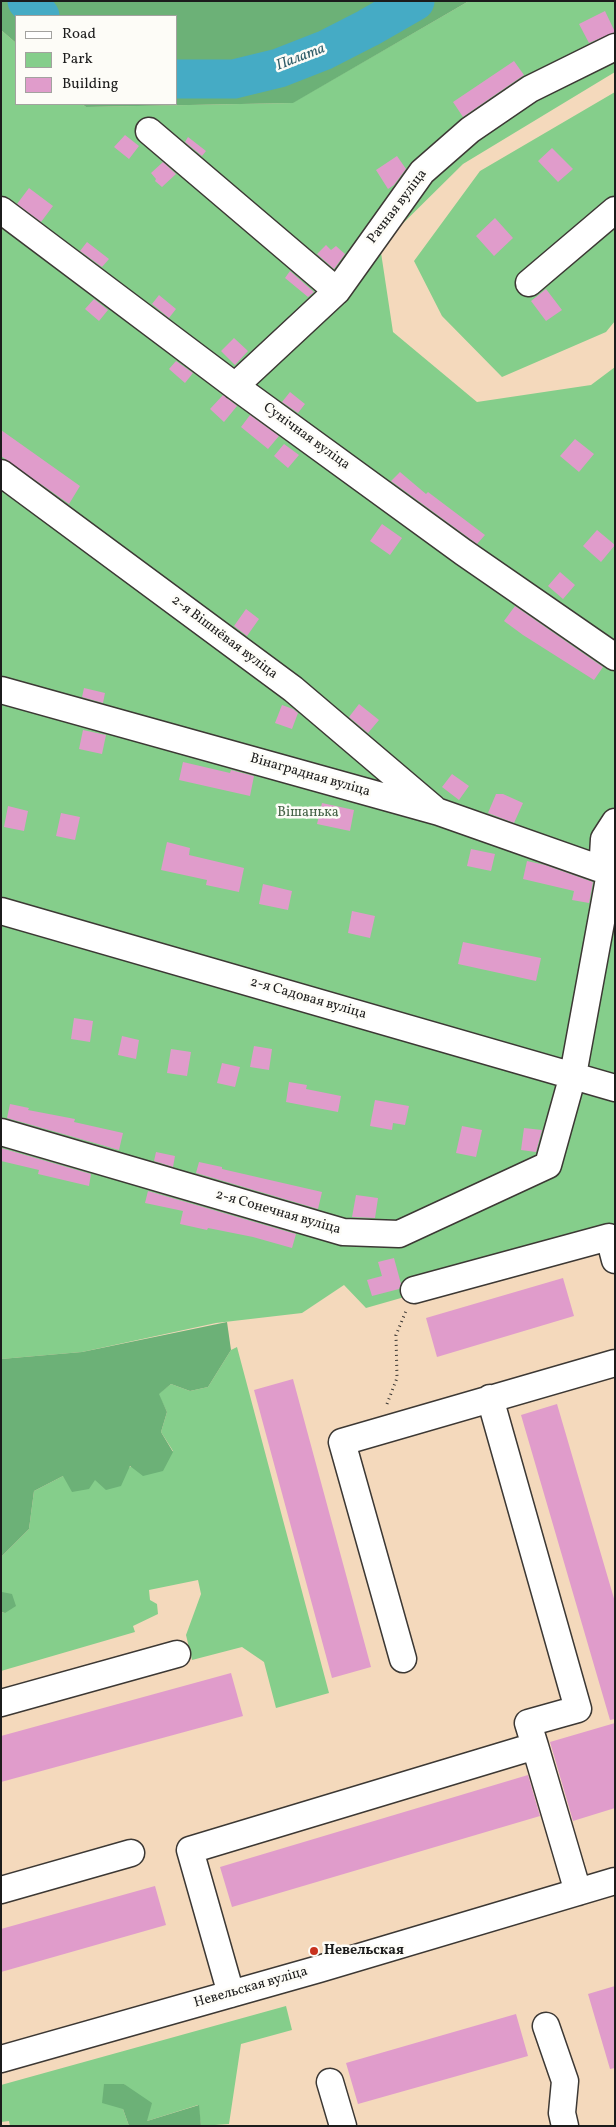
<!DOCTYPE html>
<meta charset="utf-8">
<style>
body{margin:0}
#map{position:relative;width:616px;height:2127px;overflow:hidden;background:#f4d9bc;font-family:Vollkorn,serif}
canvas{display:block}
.frame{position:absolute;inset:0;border:2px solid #1c1c1c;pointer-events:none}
.legend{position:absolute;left:15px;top:15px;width:162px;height:90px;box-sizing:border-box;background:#fdfcf7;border:1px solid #a3a29f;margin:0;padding:6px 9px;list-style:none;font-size:15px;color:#1c1c1c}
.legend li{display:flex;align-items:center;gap:10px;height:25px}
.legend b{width:25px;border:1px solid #a3a29f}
</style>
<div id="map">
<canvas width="616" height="2127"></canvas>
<div class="frame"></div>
<ul class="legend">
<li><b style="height:6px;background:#fff"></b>Road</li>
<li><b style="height:14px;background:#85ce8b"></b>Park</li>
<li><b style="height:14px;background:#e09ccb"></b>Building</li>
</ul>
</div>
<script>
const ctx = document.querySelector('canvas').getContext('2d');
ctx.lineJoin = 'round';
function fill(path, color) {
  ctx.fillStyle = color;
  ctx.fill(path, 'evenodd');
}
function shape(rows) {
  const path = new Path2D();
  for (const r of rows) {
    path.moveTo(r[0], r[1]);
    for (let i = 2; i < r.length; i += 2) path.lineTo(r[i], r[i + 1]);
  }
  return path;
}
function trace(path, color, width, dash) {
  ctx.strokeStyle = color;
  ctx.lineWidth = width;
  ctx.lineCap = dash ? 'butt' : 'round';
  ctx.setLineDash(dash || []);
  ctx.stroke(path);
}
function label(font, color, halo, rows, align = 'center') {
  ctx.font = font + ' Vollkorn,serif';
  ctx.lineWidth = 5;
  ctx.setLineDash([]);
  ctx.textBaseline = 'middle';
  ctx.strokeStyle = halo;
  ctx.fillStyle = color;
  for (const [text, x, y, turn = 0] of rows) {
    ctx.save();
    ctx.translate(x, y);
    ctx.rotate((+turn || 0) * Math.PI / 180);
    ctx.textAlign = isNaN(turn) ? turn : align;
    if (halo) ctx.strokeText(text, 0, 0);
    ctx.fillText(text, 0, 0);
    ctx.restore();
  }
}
fill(shape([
 [469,1,615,1,615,72,463,164,380,246,393,332,477,402,591,385,615,367,615,1228,610,1223,423,1276,408,1296,366,1308,344,1285,302,1313,216,1323,82,1352,1,1359,1,30,16,43,16,104,82,104,86,107,292,103],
 [615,92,615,321,606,332,502,377,442,316,414,261,480,171],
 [237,1347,329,1693,276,1708,264,1662,242,1647,192,1660,186,1635,201,1594,198,1580,149,1590,150,1600,157,1604,158,1614,133,1626,135,1632,1,1671,1,1612,5,1613,2,1592,1,1557,29,1529,34,1491,63,1476,95,1480,173,1451,161,1432,167,1412,158,1394,171,1384,190,1391,208,1387,231,1350],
 [286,2006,292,2030,241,2044,229,2124,201,2126,198,2105,147,2121,124,2084,123,2109,129,2126,10,2126,9,2121,1,2122,1,2085]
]), '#85ce8b');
fill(shape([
 [1,1,469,1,293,103,86,107,82,104,176,104,176,16,16,16,16,43,1,30],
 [227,1322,231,1350,208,1387,190,1391,171,1384,159,1394,167,1412,161,1432,173,1452,163,1471,143,1476,130,1466,121,1486,106,1490,95,1480,89,1489,72,1492,63,1476,34,1491,29,1529,1,1557,1,1359,82,1352],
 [1,1584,2,1592,12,1594,16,1606,5,1613,1,1612],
 [104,2084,124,2084,152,2103,147,2121,199,2105,201,2126,129,2126,123,2109,102,2103]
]), '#6cb177');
trace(shape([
 [27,1,40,16],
 [176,79,234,79,279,68,325,50,368,28,415,1]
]), '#45abc5', 39);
fill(shape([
 [605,11,615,32,589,43,579,24],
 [514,61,524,75,463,117,453,102],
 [125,135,139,146,129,159,114,147],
 [188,137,206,151,202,156,185,142],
 [552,148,573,169,558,182,538,161],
 [397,156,406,169,394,185,388,189,376,170],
 [163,162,176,174,162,187,155,181,156,179,151,173],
 [29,188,53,206,41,222,17,204],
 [495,218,513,238,494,256,476,236],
 [87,242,109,259,102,267,80,251],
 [326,245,331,250,336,246,345,254,334,269,317,254],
 [290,271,314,292,308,297,285,278],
 [546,289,562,310,546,321,531,301],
 [159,295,176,309,169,318,152,304],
 [94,299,108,310,99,321,85,309],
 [234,338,248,351,235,365,221,351],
 [176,361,193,373,185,383,169,369],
 [290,392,305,404,298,413,282,402],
 [223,395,237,406,224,422,210,409],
 [250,415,279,436,268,449,241,427],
 [1,430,80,486,69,504,1,456],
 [575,439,594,454,579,472,560,456],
 [284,444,299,455,288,468,274,456],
 [400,472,426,494,428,492,485,535,477,544,391,481],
 [382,524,402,538,390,555,370,541],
 [597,530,615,545,601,562,583,546],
 [560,572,575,585,563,599,548,586],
 [515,606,603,667,594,680,523,635,504,621],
 [246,609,259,619,247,636,234,626],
 [84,688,105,693,103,703,82,697],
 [359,704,379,720,368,733,349,717],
 [282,705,293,709,298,713,292,729,275,723],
 [83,730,106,735,102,754,79,749],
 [183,762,230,773,231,770,254,776,250,796,179,780],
 [452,774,469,786,459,800,442,787],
 [496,794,503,794,523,803,514,823,488,813],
 [322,803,354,810,350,831,317,824],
 [8,806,28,811,24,831,4,827],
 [61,813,80,817,75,840,56,836],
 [167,842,190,848,189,855,244,868,239,892,206,885,207,880,161,870],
 [471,849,495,854,491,871,467,866],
 [527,861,545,865,593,882,589,903,572,900,574,891,523,879],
 [263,884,292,891,288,910,259,904],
 [352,911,375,916,370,938,348,933],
 [463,942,541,958,536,981,458,964],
 [74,1018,93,1021,90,1042,71,1039],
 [122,1036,139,1040,136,1059,118,1055],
 [254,1046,272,1049,269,1070,250,1067],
 [171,1049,191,1052,187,1076,167,1073],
 [222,1063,240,1067,235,1087,217,1083],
 [289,1082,307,1085,306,1089,341,1096,338,1112,286,1102],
 [375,1100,409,1106,405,1125,393,1123,392,1130,370,1126],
 [10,1104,29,1108,28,1110,75,1119,74,1122,123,1133,119,1150,7,1118],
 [462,1126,482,1130,476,1157,456,1153],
 [524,1128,542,1130,536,1152,521,1150],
 [1,1148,91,1174,89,1186,38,1174,39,1170,1,1161],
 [156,1152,175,1156,173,1167,154,1161],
 [199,1162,222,1167,222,1169,322,1192,318,1209,196,1173],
 [148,1191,296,1234,292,1248,253,1237,208,1228,207,1230,180,1224,183,1211,145,1203],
 [356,1195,378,1198,375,1218,352,1217],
 [394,1258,401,1284,399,1289,372,1296,367,1280,382,1276,378,1262],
 [563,1278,574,1316,437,1357,426,1318],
 [293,1379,371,1667,332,1678,254,1390],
 [557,1404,615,1602,615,1719,610,1720,521,1415],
 [231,1673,243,1716,1,1782,1,1736],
 [615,1723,615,1808,573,1821,550,1742],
 [528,1775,540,1816,232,1907,220,1867],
 [155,1886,166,1925,1,1972,1,1929],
 [615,1986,615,2068,610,2069,588,1994],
 [516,2014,528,2056,358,2104,346,2063]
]), '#e09ccb');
const minor = shape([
 [149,131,337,291],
 [1,210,235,386,463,552,615,657],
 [529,283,615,210],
 [235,386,337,291,422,172,470,130,530,89,615,47],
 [1,473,293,689,433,808],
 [1,690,439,812,615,874],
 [1,911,615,1088],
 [1,1132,343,1232,399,1234,548,1165,573,1075,610,873,603,856,604,839,615,822],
 [414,1290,609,1237,615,1260],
 [403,1659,342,1442,615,1363],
 [1,1703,177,1654],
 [535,1746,578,1892],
 [1,1890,131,1853],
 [231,1994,190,1850,535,1746,528,1723,578,1709,490,1398],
 [546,2026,565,2081,562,2113,565,2126],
 [1,2059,319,1969,615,1881],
 [330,2082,343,2126]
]);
trace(minor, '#3c3834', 29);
trace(shape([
 [387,1404,397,1378,396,1335,406,1311]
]), '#3c3834', 3, [1, 4]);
trace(minor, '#fff', 26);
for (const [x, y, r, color] of [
 [314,1951,5,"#c8321e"]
]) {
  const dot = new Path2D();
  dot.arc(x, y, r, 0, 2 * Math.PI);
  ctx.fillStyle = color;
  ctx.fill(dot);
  trace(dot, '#fdfcf7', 2);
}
label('14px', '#1c1c1c', '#fdfcf7', [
 ["Рачная вуліца",398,207,-53],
 ["Сунічная вуліца",306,437,36],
 ["2-я Вішнёвая вуліца",224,638,37],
 ["Вінаградная вуліца",310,776,16],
 ["2-я Садовая вуліца",308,999,16],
 ["2-я Сонечная вуліца",278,1213,16],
 ["Невельская вуліца",251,1988,-16]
]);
label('14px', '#466348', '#fdfcf7', [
 ["Вішанька",308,813]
]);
label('bold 14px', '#1c1c1c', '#fdfcf7', [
 ["Невельская",324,1951]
], 'left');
label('italic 15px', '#2e5c68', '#fdfcf7', [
 ["Палата",301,58,-21]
]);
</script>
